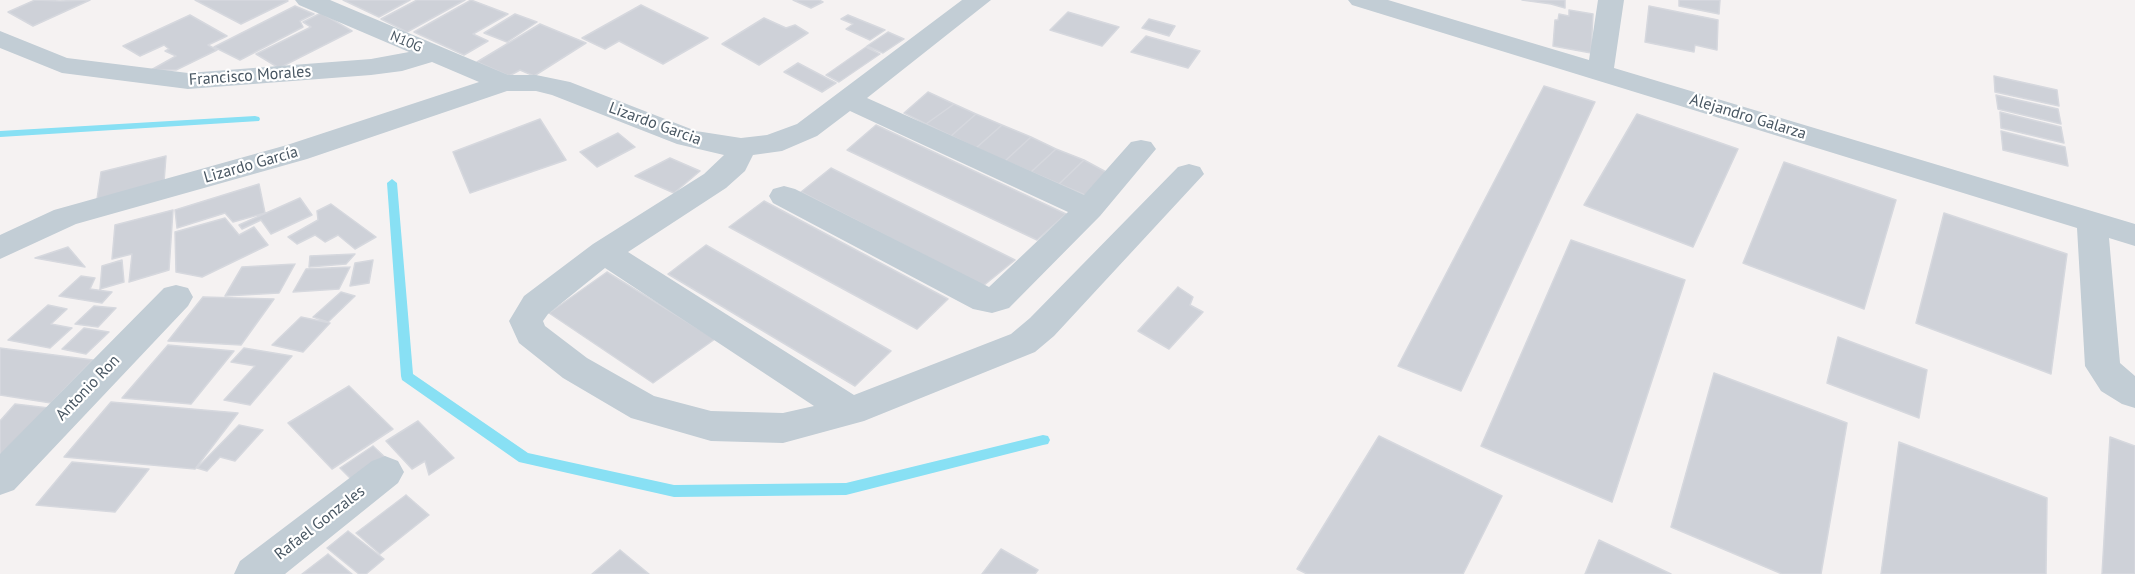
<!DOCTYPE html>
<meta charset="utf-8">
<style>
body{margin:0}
canvas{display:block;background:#f5f2f2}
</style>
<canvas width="2135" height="574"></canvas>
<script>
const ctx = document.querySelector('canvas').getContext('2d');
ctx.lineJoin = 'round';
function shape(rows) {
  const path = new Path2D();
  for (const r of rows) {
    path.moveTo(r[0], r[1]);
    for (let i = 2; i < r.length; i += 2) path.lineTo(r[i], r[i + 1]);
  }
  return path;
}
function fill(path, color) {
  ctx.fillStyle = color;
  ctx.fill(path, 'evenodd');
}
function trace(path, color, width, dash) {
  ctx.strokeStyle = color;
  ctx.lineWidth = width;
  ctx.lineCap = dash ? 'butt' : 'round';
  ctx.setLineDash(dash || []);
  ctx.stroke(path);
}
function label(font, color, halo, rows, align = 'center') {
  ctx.font = font + ' "PT Sans",sans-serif';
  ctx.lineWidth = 4.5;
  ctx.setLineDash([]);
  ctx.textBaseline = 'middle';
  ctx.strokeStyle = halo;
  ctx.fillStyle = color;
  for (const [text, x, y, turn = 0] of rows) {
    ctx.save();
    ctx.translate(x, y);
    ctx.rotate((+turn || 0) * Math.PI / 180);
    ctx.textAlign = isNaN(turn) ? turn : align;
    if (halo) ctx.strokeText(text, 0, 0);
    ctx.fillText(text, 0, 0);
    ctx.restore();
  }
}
fill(shape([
 [255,116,259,117,260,119,259,121,0,137,0,131,255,116],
 [392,179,397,183,413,374,528,453,674,485,846,483,1043,435,1048,436,1050,440,1048,444,1043,445,846,495,674,497,519,462,402,380,401,376,387,183,392,179]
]), '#88e0f4');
const building = shape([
 [35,0,60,1,90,0,33,26,8,12,35,0],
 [195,0,286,0,288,1,241,24,195,0],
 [343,0,410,0,379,17,343,0],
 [417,0,465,0,407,32,381,19,417,0],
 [471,0,508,14,473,34,488,41,464,55,414,32,471,0],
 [793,0,819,0,823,2,811,8,793,0],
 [1522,0,1565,0,1565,8,1551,4,1522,0],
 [1679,0,1720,0,1719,14,1679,6,1679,0],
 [641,5,708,38,663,64,619,41,605,49,582,38,641,5],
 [295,6,314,14,300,21,303,27,240,60,214,47,295,6],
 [1649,6,1718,20,1717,50,1695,45,1694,52,1645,42,1649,6],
 [1569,10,1593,14,1591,53,1553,46,1555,20,1558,20,1559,14,1569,16,1569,10],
 [1068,12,1119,27,1102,46,1050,30,1068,12],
 [321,13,352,31,279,68,256,54,311,27,303,22,321,13],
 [515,14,537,22,507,42,484,33,515,14],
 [190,15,227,36,208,45,217,50,176,70,151,70,176,56,165,51,169,49,164,45,140,56,123,46,190,15],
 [848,15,885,30,870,40,846,29,853,24,841,19,848,15],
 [764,18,786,28,795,25,808,33,759,65,722,44,764,18],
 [1149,19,1175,26,1169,36,1142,28,1149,19],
 [540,24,586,43,534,76,520,70,509,76,477,62,540,24],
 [888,32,904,39,883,53,867,46,888,32],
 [1146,36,1200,51,1188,68,1131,52,1146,36],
 [866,47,880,54,839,82,826,75,866,47],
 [798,63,836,83,822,92,784,72,798,63],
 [1994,76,2057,90,2059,106,1995,92,1994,76],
 [1544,86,1595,102,1461,391,1398,366,1544,86],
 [928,92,954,104,926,124,904,113,928,92],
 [1996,95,2058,109,2061,124,1998,109,1996,95],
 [954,104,976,114,951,136,926,124,954,104],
 [2000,112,2061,127,2064,143,2001,128,2000,112],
 [976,114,1002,125,976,148,951,136,976,114],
 [1637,114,1738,149,1693,247,1584,205,1637,114],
 [540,119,566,160,470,193,453,152,540,119],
 [876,125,1066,214,1037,240,847,150,876,125],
 [1002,125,1031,137,1005,161,976,148,1002,125],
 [2001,131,2065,147,2068,166,2003,150,2001,131],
 [618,133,635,147,597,167,580,152,618,133],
 [1031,137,1056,149,1031,172,1005,161,1031,137],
 [1056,149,1084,160,1059,184,1031,172,1056,149],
 [166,156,164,182,97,199,101,172,166,156],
 [670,158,700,171,674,193,635,176,670,158],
 [1084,160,1108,173,1085,195,1059,184,1084,160],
 [1784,162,1896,200,1864,309,1743,263,1784,162],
 [831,168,1015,260,983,286,801,192,831,168],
 [259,184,265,213,233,222,225,213,177,228,175,210,259,184],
 [300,198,312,215,271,234,261,220,242,229,239,225,300,198],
 [764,201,948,299,917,329,729,227,764,201],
 [331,204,376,237,355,249,338,235,325,242,315,235,297,244,288,237,318,220,317,211,331,204],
 [173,210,169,270,129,282,132,254,112,259,115,225,173,210],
 [1944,213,2067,254,2051,374,1916,323,1944,213],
 [225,218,239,235,254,227,268,245,202,277,176,272,175,232,225,218],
 [1571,240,1685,280,1612,502,1481,446,1571,240],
 [706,245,891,351,855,386,668,274,706,245],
 [68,247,85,267,35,258,68,247],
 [355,254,346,264,309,267,310,256,355,254],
 [122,260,124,282,100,289,102,266,122,260],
 [373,260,369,283,350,286,355,263,373,260],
 [295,264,279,293,225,296,242,267,295,264],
 [350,267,339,289,293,292,306,269,350,267],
 [607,272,715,339,653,383,549,313,607,272],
 [81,276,95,278,90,289,112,292,102,303,59,296,81,276],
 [1178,287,1193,297,1190,305,1203,312,1169,349,1138,331,1178,287],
 [341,292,355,296,328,322,313,317,341,292],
 [203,297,274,299,241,345,168,341,203,297],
 [48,305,67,309,51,324,72,328,50,348,8,340,48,305],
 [94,306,116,308,98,327,75,324,94,306],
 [301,317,330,323,303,352,272,345,301,317],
 [84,328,109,332,86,354,62,349,84,328],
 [1838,337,1927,370,1919,418,1827,383,1838,337],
 [168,345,234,351,191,404,122,398,168,345],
 [0,348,93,360,51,403,0,395,0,348],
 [244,348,292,356,250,405,224,400,255,366,231,362,244,348],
 [1714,373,1847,423,1821,574,1782,574,1671,527,1714,373],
 [349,386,393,429,332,469,288,423,349,386],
 [111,402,238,413,195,469,64,457,111,402],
 [15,404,49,408,0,460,0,421,15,404],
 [418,421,454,458,429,475,425,461,412,469,386,441,418,421],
 [239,425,263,430,235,461,220,457,207,471,197,468,239,425],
 [1379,436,1502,496,1463,574,1307,574,1297,569,1379,436],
 [2110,437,2135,446,2135,574,2102,574,2110,437],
 [1899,442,2047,498,2046,574,1881,574,1899,442],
 [373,446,389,461,356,484,340,468,373,446],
 [72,462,149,469,115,512,36,505,72,462],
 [406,495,429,515,380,554,356,533,406,495],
 [348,531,384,559,366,574,359,574,327,548,348,531],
 [1599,540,1671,574,1585,574,1599,540],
 [1001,549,1038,570,1035,574,982,574,1001,549],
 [620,550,649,574,592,574,620,550],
 [328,554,352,574,302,574,328,554]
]);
fill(building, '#ced1d8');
trace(building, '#d6d8de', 1.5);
fill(shape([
 [295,0,330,0,508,75,536,75,570,82,696,131,741,138,767,135,797,124,962,0,991,0,867,98,1084,195,1131,142,1141,140,1151,142,1156,149,1100,216,1009,308,992,313,973,309,773,203,769,196,773,189,784,186,795,189,989,287,1068,212,850,111,817,136,782,151,753,155,745,171,726,188,628,252,854,395,1011,334,1030,318,1178,167,1189,164,1200,167,1204,174,1054,336,1035,352,864,421,783,443,711,441,631,418,563,378,519,343,509,321,524,296,593,244,704,174,724,155,677,144,552,95,536,91,507,91,307,159,76,224,0,259,0,235,54,210,287,145,479,82,432,62,402,71,371,75,188,89,62,73,0,48,0,31,67,58,188,73,371,59,409,52,299,5,295,0],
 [605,268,814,406,783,413,711,411,654,396,587,358,545,326,543,321,548,314,605,268],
 [1348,0,1388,0,1589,60,1598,0,1624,0,1614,68,2135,224,2135,246,2109,238,2120,363,2135,376,2135,408,2122,404,2101,391,2085,366,2077,228,1352,5,1348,0],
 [176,285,188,288,193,297,188,306,14,490,0,495,0,454,164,288,176,285],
 [385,456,398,461,404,472,398,483,285,574,234,574,240,561,372,461,385,456]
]), '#c2cdd5');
label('14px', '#485662', '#fff', [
 ["N10G",406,42,23]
]);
label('16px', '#485662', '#fff', [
 ["Francisco Morales",250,76,-4],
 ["Alejandro Galarza",1748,117,17],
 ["Lizardo Garcia",655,124,20],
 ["Lizardo García",251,165,-16],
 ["Antonio Ron",88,388,-46],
 ["Rafael Gonzales",320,523,-38]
]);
</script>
